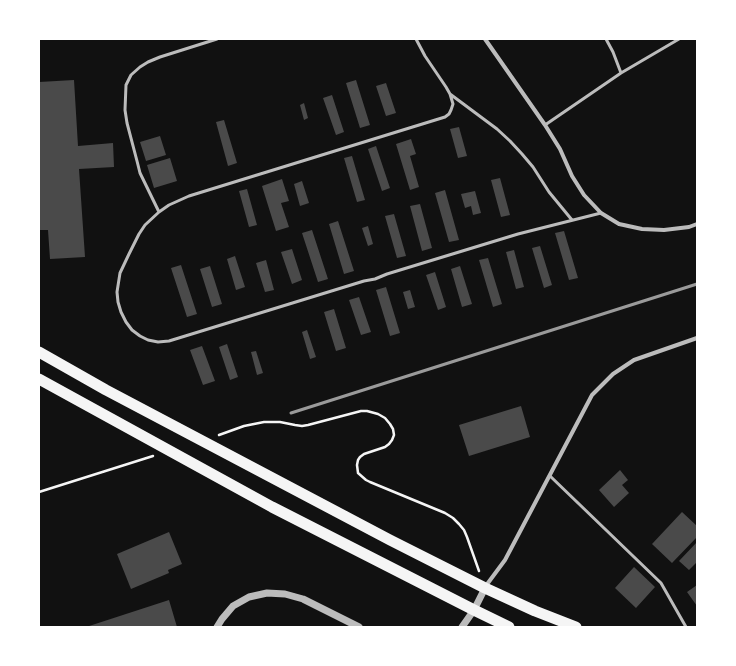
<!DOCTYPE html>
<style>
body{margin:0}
#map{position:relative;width:736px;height:666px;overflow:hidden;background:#111;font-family:"Noto Serif",serif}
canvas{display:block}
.frame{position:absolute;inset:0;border:40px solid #fff;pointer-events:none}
</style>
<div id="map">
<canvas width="736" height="666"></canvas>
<div class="frame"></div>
</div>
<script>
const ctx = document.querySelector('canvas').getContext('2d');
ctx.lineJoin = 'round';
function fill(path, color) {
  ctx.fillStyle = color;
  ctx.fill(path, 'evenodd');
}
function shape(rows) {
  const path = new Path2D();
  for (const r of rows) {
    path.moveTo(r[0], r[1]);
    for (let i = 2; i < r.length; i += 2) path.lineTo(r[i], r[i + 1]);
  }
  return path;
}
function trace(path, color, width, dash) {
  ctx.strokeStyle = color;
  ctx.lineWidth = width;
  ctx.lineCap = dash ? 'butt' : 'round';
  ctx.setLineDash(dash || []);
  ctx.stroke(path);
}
fill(shape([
 [74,80,78,146,113,143,114,167,79,169,85,257,50,259,48,230,39,230,39,82],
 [356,80,370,125,360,128,346,83],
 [386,83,396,113,386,116,376,86],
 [332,95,344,132,336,135,323,98],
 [304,103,308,118,304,120,300,105],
 [224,120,237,163,228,166,216,122],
 [459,127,467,156,458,158,450,129],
 [160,136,166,155,146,161,140,142],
 [411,139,416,154,410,156,419,187,410,190,396,144],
 [376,146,390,188,382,191,368,149],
 [352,156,365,200,357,202,344,158],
 [170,158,177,181,154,188,147,165],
 [500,178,510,215,501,217,491,180],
 [282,179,289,201,281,203,289,227,276,231,262,186],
 [302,181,309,203,300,206,294,184],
 [247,189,257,225,249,227,239,191],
 [445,190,459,240,449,242,435,193],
 [475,191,481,213,473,215,471,206,465,208,461,194],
 [420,204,432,248,422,251,410,206],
 [394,214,406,256,397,258,385,216],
 [338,221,354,271,344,274,329,224],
 [368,226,373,244,368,246,362,228],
 [312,230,328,279,318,282,302,233],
 [564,231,578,278,569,280,555,233],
 [540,246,552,285,544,288,532,248],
 [292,249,302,280,292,284,281,252],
 [514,250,524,287,516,289,506,252],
 [235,256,245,287,236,290,227,259],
 [488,258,502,304,493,307,479,260],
 [266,260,274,290,265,292,256,263],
 [181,265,197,314,187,317,171,268],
 [210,266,222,304,212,307,200,269],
 [460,266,472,304,462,307,451,269],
 [435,272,446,307,438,310,426,275],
 [386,287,400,333,390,336,376,290],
 [410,290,415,307,408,309,403,292],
 [359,297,371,332,361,335,349,300],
 [334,309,346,348,336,351,324,312],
 [307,330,316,357,310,359,302,332],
 [227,344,238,377,230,380,219,347],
 [202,346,215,381,203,385,190,350],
 [256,351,263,373,257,375,251,352],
 [521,406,530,437,469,456,459,425],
 [620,470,628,480,622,485,629,493,614,507,599,490],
 [682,512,697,526,697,537,672,563,652,544],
 [169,532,182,564,168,570,169,573,131,589,117,554],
 [697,542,697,562,689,570,679,561],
 [634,567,655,587,636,608,615,588],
 [697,585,697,606,687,592],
 [169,600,177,627,86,627]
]), '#4a4a4a');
trace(shape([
 [219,435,244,426,264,422,280,422,295,425,302,426,308,425,361,411,367,411,378,414,385,418,390,424,393,429,394,435,392,440,389,444,385,447,364,454,360,457,358,460,357,465,358,473,366,480,370,482,445,513,453,518,459,524,464,530,467,537,479,571],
 [39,492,153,456]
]), '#f5f5f5', 2.5);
trace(shape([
 [416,39,425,56,446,87,450,94,497,129,510,141,522,154,533,167,549,192,572,220],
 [606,39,613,52,621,73],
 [450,94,453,104,451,110,449,114,445,117,189,196,169,205,159,212,145,225,139,234,129,254,120,273,117,292,118,302,121,312,126,322,132,330,140,336,148,340,158,342,169,341,364,281,375,279,387,274,518,234,601,213],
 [545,125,621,73,679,39],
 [159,212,140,173,137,161,127,123,125,110,126,85,131,75,140,67,148,62,160,57,217,39],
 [550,476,661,583,686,627]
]), '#bcbcbc', 3);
trace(shape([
 [485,39,545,125,560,149,572,176,584,195,601,213,619,224,642,229,664,230,689,227,697,224],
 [485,587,505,560,592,395,613,374,634,360,697,338]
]), '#bcbcbc', 4);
trace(shape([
 [217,627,222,619,233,606,249,597,267,593,285,594,303,599,359,627],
 [462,627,474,610,485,588]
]), '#bcbcbc', 7);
trace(shape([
 [39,352,106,390,390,540,485,588,535,611,576,627],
 [39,379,272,507,474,610,509,627]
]), '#f5f5f5', 11);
trace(shape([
 [291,413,697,284]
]), '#9a9a9a', 3);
</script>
